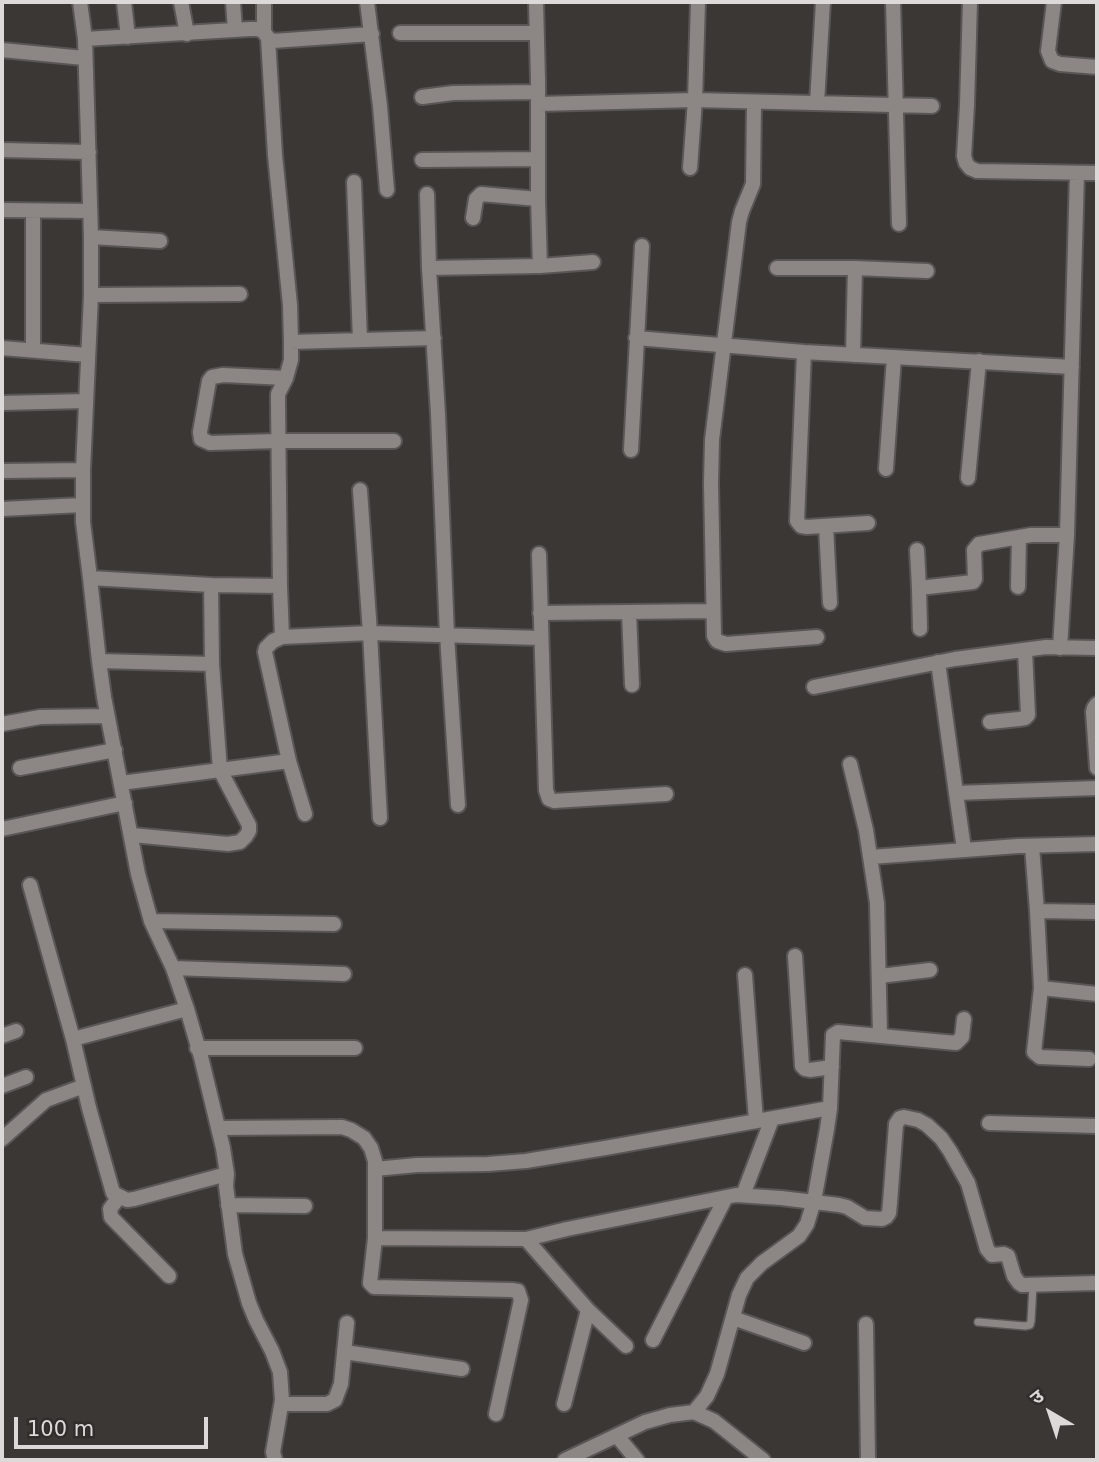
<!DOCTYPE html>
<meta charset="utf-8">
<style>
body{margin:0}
#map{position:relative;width:1099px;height:1462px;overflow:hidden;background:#3b3735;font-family:"DejaVu Sans","Noto Sans Devanagari",sans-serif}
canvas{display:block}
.frame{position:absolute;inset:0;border:4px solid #dcd9d8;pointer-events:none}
.north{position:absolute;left:1015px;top:1378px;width:70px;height:70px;-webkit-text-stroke:5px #302d2b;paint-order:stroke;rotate:321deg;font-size:19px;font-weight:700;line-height:28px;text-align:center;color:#dcd9d8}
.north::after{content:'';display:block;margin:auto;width:24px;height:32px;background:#dcd9d8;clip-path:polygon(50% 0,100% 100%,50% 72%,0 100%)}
.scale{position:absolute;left:14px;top:1417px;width:194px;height:32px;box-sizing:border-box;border:4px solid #dcd9d8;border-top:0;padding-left:9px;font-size:21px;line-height:24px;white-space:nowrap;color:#dcd9d8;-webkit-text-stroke:5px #302d2b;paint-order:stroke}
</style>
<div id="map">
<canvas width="1099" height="1462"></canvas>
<div class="frame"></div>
<div class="north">उ</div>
<div class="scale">100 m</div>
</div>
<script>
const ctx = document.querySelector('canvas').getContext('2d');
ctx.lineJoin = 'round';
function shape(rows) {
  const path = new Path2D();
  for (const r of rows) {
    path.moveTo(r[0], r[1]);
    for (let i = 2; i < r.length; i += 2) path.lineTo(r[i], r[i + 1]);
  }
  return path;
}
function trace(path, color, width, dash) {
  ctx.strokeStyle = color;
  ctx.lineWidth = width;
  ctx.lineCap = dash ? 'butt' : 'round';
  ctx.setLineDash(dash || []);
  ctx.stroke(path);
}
const lane = shape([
 [978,1322,1025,1326,1030,1325,1031,1321,1033,1285]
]);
const street = shape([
 [80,2,85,39,91,237,91,295,83,470,83,522,90,578,99,661,104,697,138,874,151,921,173,968,187,1009,201,1057,223,1148,227,1174,226,1186,235,1254,249,1303,256,1320,272,1351,280,1372,282,1400,273,1452,275,1460],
 [124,2,128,37],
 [181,2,187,34],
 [233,2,235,30],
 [264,2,264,32],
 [367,2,380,106,387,190],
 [536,2,538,80,538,199,540,266],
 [893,2,899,224],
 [970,2,967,105,964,156,966,163,970,168,977,171,1097,173],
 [1054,2,1048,51,1052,61,1060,64,1097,67],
 [400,33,536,33],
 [268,38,275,155,290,305,291,342,291,360,286,378,278,394,278,402,280,586,282,637,370,633,540,638],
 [85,39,250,29,258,29,264,32,268,38,273,41,372,34],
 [2,50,84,58],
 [422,97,453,93,538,92],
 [754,102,753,184,742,211,739,222,712,440,711,483,714,636,717,641,726,644,817,637],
 [817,103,823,2],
 [538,104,695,100,932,106],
 [2,150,89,152],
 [422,160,538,159],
 [690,168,695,100,698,2],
 [354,182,360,340],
 [427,194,429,268],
 [2,210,90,211],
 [33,211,33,350],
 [473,218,476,199,481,194,538,199],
 [91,237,160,241],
 [777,268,855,268,927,271],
 [91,295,240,294],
 [636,338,804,352,1072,367],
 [291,342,434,338],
 [2,348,87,355],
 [804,352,797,521,801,526,807,527,868,523],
 [853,355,855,268],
 [286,378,223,375,212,377,209,381,200,432,201,439,210,443,278,441,394,441],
 [2,403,86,401],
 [631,450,642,246],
 [886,469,894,357],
 [2,471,83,470],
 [968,478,979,361],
 [360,490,370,633,380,818],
 [2,509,82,505],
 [826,526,830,603],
 [917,550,919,588],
 [539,554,546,790,549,799,554,801,666,794],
 [90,578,211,585],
 [1018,587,1019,537],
 [629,612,632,685],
 [540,613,713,611],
 [920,629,919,588,973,582,975,579,974,550,979,544,1031,535,1067,535],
 [1060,648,1067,535,1077,173],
 [99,661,212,664],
 [938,662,956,793],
 [814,687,955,659,1046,647,1097,648],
 [1097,704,1094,708,1093,712,1097,768],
 [990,722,1019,719,1025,718,1028,715,1025,650],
 [2,724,40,717,107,716],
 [289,761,305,814],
 [850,764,866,830,877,903,880,1035],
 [20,768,115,750],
 [121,783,289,761,265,652,266,648,273,641,282,637],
 [458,805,447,635,438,414,429,268,540,266,593,262],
 [2,829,125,803],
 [132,835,228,844,240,842,246,836,249,831,249,825,220,770,212,664,211,585,280,586],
 [1032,846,1037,911],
 [964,849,956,793,1097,788],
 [871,857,1018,846,1097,844],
 [30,885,73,1039,89,1108,113,1193,127,1200,134,1199,227,1174],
 [151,921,334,924],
 [795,956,802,1066,805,1069,810,1070,832,1067],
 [173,968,344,974],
 [745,975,756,1121],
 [880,976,930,970],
 [1041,988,1097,994],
 [2,1036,16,1031],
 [73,1039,187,1009],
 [197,1048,355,1048],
 [1089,1059,1040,1057,1034,1052,1041,988,1037,911,1097,912],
 [2,1086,26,1077],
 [989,1123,1097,1126],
 [218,1128,342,1127,351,1130,364,1138,371,1148,375,1161,375,1238,370,1283,374,1287,512,1290,518,1291,521,1300,496,1414],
 [2,1139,46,1100,84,1086],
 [375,1169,417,1165,488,1164,526,1161,605,1148,830,1108],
 [743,1195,772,1119],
 [119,1197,110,1209,111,1217,169,1276],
 [228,1205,305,1206],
 [375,1238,526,1239,567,1229,736,1195,781,1198,839,1205,847,1207,865,1218,882,1219,886,1217,889,1213,890,1203,896,1124,900,1118,904,1117,918,1120,927,1125,941,1138,950,1151,968,1183,987,1249,992,1255,1004,1254,1008,1256,1014,1276,1019,1283,1022,1285,1097,1283],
 [526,1239,588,1310,626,1346],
 [733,1318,804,1343],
 [866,1324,868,1460],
 [653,1340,726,1197],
 [344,1352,462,1369],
 [282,1404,327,1404,335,1400,341,1384,347,1323],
 [564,1404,588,1310],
 [694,1412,707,1396,717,1374,739,1295,747,1278,762,1263,799,1236,807,1224,814,1201,827,1129,830,1108,833,1035,838,1032,956,1043,962,1037,964,1019],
 [617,1436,637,1460],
 [565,1460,645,1422,670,1415,694,1412,714,1421,763,1460]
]);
trace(lane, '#5a5655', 10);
trace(street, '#5a5655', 18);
trace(lane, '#8c8785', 7);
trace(street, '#8c8785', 14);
</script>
